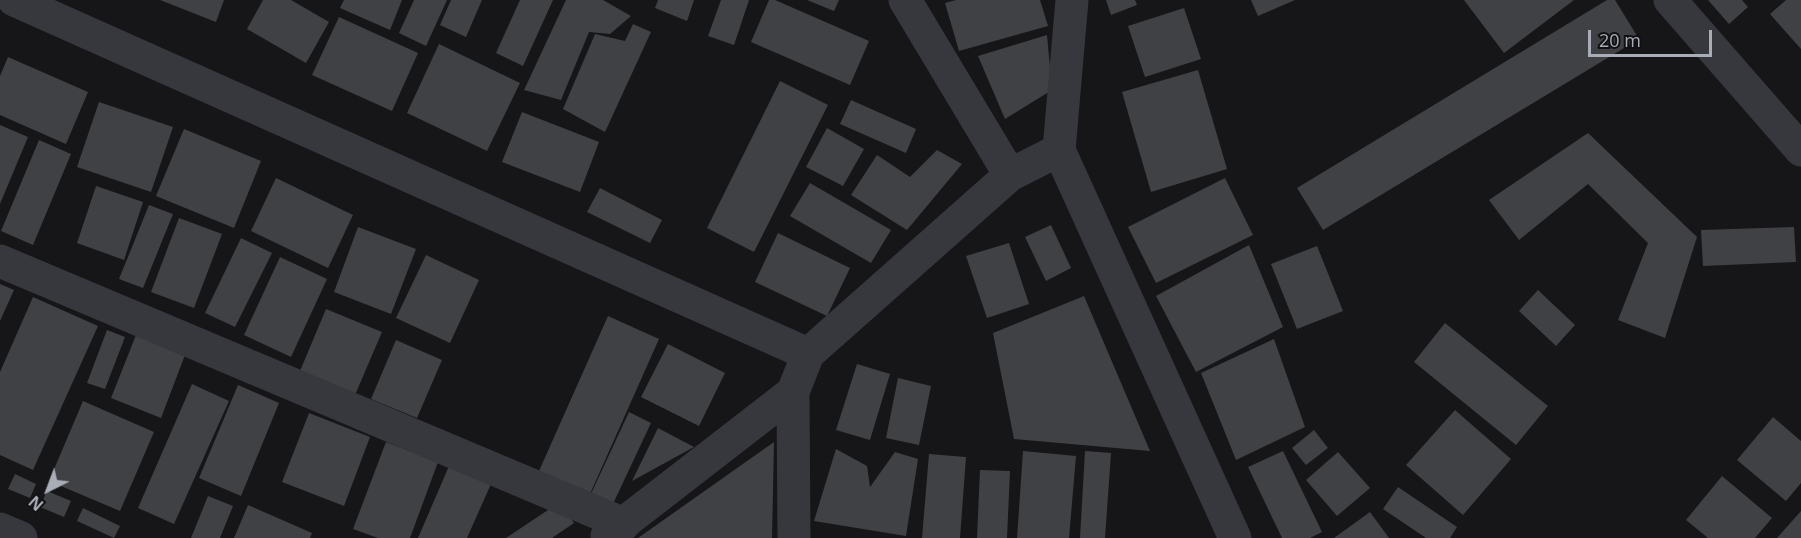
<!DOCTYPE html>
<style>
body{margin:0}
#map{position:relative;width:1801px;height:538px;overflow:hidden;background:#161618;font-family:"Open Sans",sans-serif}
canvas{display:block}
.north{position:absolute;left:18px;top:460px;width:60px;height:60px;-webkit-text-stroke:4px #111113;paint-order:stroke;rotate:222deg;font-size:16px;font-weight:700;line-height:24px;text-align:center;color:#a8adb8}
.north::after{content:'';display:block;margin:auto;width:21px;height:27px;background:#a8adb8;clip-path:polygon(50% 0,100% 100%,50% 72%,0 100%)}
.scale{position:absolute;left:1588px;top:30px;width:124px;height:27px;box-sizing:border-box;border:3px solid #a8adb8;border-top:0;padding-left:8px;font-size:18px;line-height:21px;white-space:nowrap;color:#a8adb8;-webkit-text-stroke:4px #111113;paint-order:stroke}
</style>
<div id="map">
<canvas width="1801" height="538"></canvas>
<div class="north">N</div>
<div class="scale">20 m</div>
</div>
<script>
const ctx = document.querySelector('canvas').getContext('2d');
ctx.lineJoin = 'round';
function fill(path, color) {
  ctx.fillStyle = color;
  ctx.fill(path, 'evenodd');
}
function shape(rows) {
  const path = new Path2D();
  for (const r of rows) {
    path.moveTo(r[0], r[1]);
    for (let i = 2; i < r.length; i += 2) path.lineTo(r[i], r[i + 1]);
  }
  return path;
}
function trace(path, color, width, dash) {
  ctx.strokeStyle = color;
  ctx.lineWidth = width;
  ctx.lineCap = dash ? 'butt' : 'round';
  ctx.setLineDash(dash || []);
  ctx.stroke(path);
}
fill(shape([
 [160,0,224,0,216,22],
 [263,0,291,0,329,22,306,63,247,29],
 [344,0,402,0,390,30,340,8],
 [414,0,447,0,426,46,399,33],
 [451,0,482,0,466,37,440,25],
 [520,0,553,0,523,66,496,53],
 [566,0,603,0,631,16,610,34,589,32,561,100,524,90],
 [658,0,694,0,687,21,655,8],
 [721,0,749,0,734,45,708,36],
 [769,0,775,0,869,41,850,85,751,42],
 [807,0,839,0,834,11],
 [956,0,1040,0,1048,26,959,51,945,3],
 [1106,0,1135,0,1137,5,1111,15],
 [1251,0,1295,0,1258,16],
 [1464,0,1574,0,1504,53],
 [1607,0,1615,0,1639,39,1323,230,1297,188],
 [1708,0,1742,0,1748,7,1729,24],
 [1786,0,1801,0,1801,49,1770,14],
 [1184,8,1201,59,1145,77,1128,26],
 [339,17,418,53,392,111,312,75],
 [633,24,651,32,605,132,563,109,595,34,625,41],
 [1047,35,1052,90,1005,119,978,56],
 [439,44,520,83,487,151,407,113],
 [8,57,88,92,66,144,0,115,0,76],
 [1198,70,1227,169,1151,192,1122,92],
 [780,81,828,105,754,252,707,228],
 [851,100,916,129,906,153,840,124],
 [99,102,173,127,151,192,77,167],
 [522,112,599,142,580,192,502,162],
 [0,125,28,137,0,204],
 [827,128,864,149,843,186,806,167],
 [184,129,261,161,234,228,156,196],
 [1588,133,1697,237,1665,338,1618,320,1648,243,1588,184,1519,240,1489,200],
 [39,140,71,154,33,245,1,231],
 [937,150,962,164,907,230,851,195,877,155,910,177],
 [276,178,353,215,328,268,251,231],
 [1225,178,1253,235,1156,283,1128,227],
 [810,183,891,230,871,263,790,216],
 [96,186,143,202,124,260,77,243],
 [600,188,662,220,650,243,587,212],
 [149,205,173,214,143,288,119,279],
 [179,218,222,234,194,308,151,292],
 [1051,225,1071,268,1046,281,1025,237],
 [358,227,416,249,391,314,334,292],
 [1794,227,1796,262,1703,266,1701,230],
 [778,233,850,268,827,316,755,282],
 [241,238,272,253,235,327,205,313],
 [1009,243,1029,304,987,318,966,256],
 [1249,245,1283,327,1196,372,1156,296],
 [1317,246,1343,311,1297,329,1271,264],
 [426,255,479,280,450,343,396,318],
 [280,257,327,279,291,357,244,335],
 [0,284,14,290,0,321],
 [1538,290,1575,325,1556,346,1519,311],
 [1084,296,1150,451,1014,439,993,333],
 [33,297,98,326,33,470,0,455,0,372],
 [326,309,382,332,355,395,300,371],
 [608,316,659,339,590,494,539,471],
 [1445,323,1548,406,1516,445,1414,362],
 [107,330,125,337,105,389,87,383],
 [136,335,185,355,161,418,111,398],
 [1274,339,1305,427,1236,460,1201,373],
 [396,340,442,360,417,418,371,399],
 [668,344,725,373,699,426,641,397],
 [857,364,890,374,870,440,836,430],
 [898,378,931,386,919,445,886,438],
 [192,384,229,401,174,524,138,508],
 [238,385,279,403,241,496,199,478],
 [83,401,154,432,120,511,49,481],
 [1455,410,1511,459,1463,515,1406,465],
 [629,412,651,423,612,506,590,496],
 [309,413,370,437,344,506,282,482],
 [1773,417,1801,441,1801,483,1786,501,1737,460],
 [658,428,694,447,632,481],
 [1314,430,1328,448,1306,465,1292,448],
 [386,442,438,462,410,538,378,538,353,529],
 [774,442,772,538,638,538],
 [836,449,867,466,870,487,895,452,918,459,906,536,814,521],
 [1023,451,1076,456,1069,538,1017,538],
 [1085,451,1111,453,1105,538,1080,538],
 [1283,451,1322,532,1310,538,1282,538,1248,467],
 [1338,452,1370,488,1337,516,1306,480],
 [929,454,966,457,960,538,922,538],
 [449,466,491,484,467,538,418,538],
 [980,470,1010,471,1007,538,977,538],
 [15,474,36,484,30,498,8,489],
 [1722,476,1772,518,1755,538,1708,538,1686,520],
 [1398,487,1457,527,1450,538,1426,538,1383,509],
 [47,491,71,501,64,517,40,507],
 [208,496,233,506,220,538,191,538],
 [560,502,574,523,552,538,506,538],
 [248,505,312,533,310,538,234,538],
 [83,508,120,526,114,538,77,521],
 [1801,511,1801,538,1777,538],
 [1370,512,1389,538,1334,538]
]), '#404145');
trace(shape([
 [14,0,808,354],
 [905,0,1010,175],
 [1072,0,1059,150,1235,538],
 [1670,0,1801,150],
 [0,261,624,524],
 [793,392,794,538],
 [0,529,21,538],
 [607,536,793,392,808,354,1010,175,1059,150]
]), '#37383d', 33);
</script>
